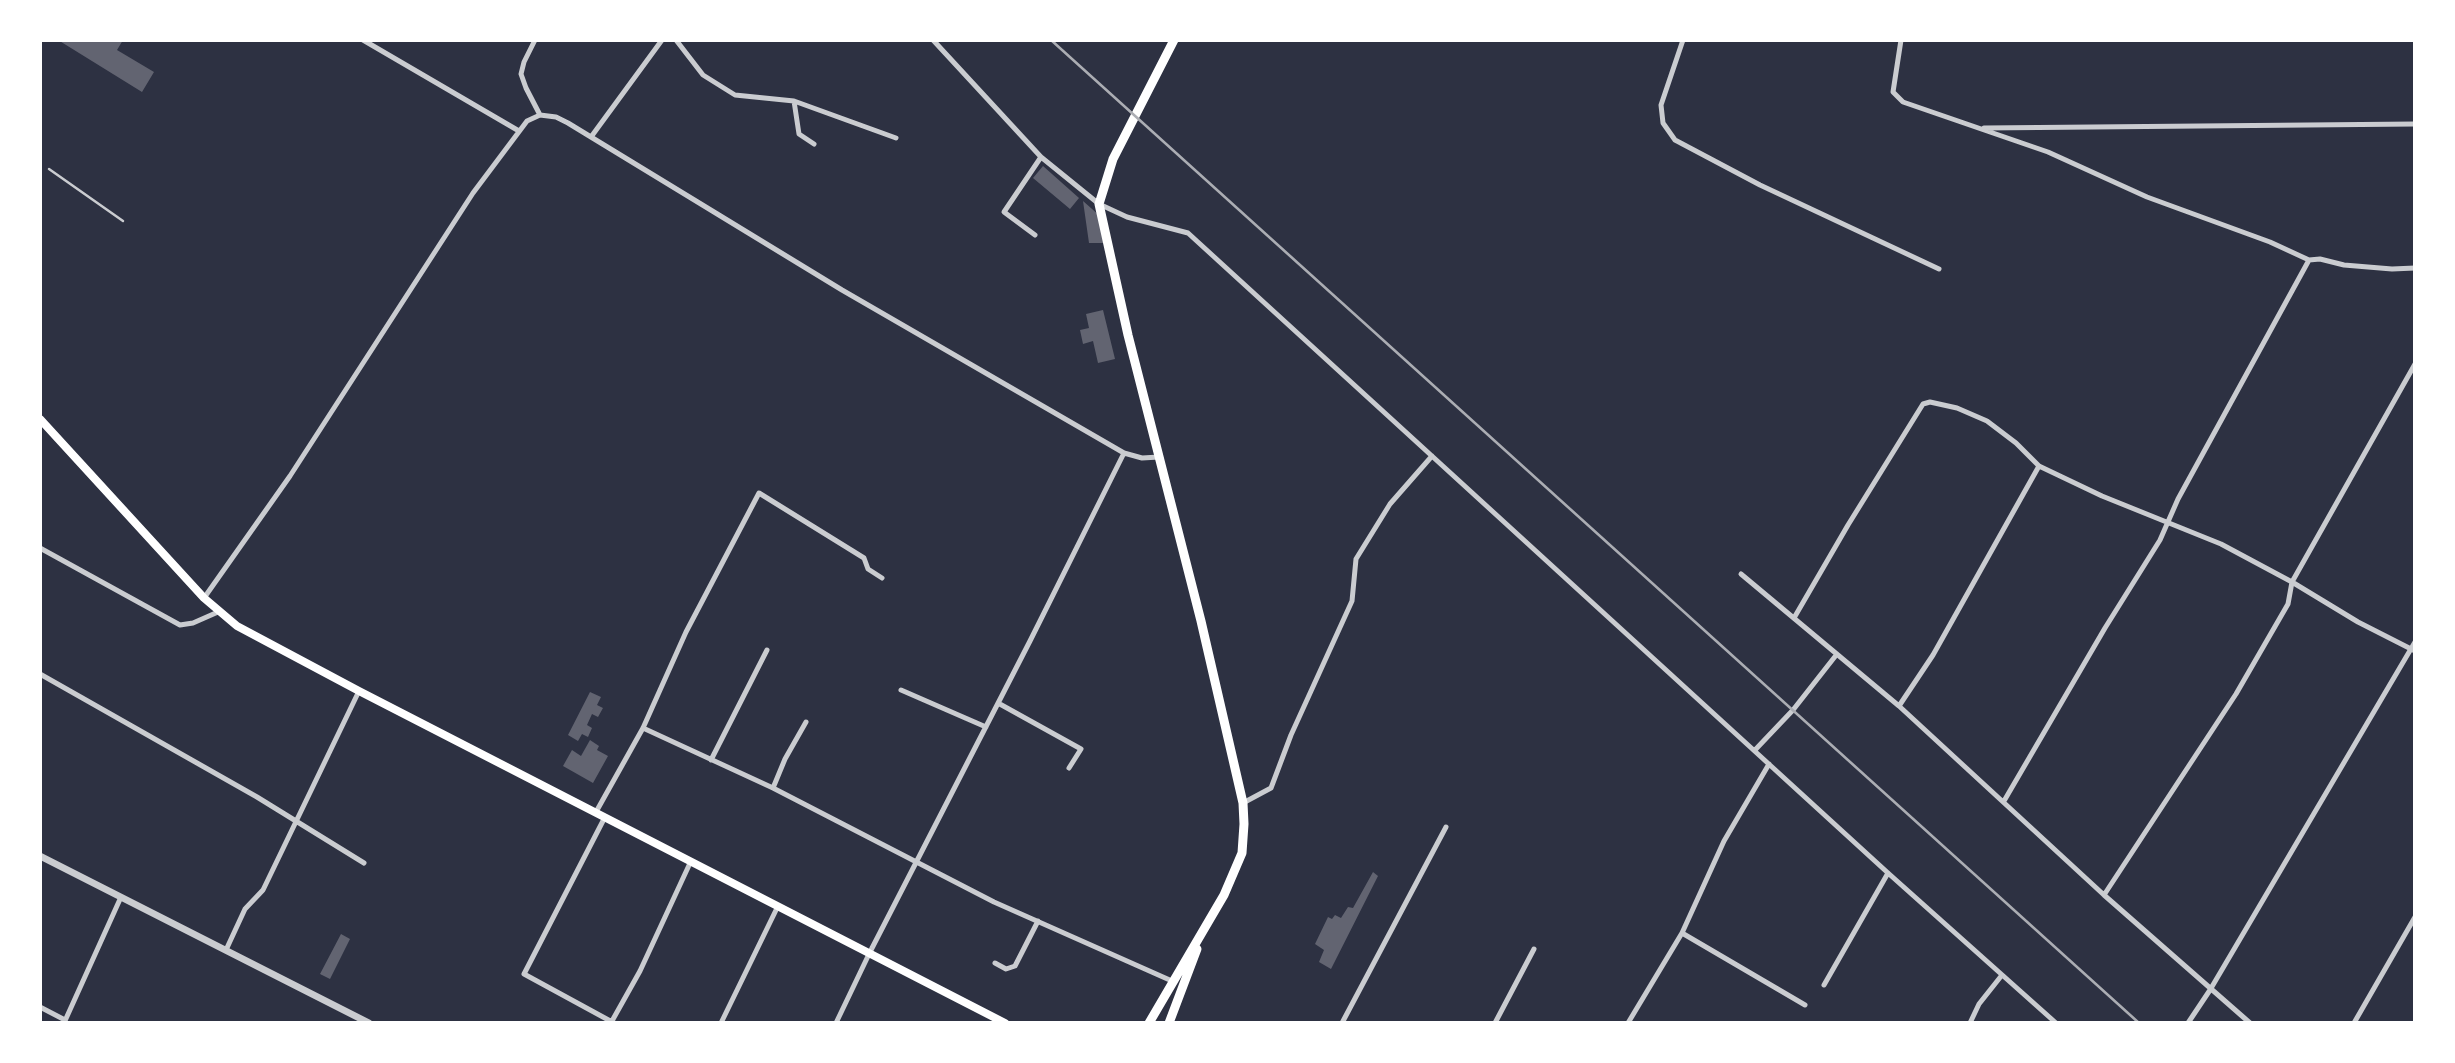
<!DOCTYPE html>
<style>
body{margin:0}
#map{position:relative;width:2455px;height:1063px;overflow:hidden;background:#2d3142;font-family:Barlow,sans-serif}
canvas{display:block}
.frame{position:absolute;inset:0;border:42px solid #fff;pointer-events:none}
</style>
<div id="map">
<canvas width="2455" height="1063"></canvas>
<div class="frame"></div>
</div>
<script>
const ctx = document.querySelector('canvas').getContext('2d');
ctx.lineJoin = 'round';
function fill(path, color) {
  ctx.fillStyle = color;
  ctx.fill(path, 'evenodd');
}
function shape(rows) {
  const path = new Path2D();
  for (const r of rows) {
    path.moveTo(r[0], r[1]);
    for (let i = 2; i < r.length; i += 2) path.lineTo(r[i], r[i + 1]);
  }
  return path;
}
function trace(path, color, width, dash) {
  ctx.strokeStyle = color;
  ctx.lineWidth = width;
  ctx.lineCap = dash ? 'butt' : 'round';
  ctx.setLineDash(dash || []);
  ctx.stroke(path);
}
fill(shape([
 [58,40,123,40,117,50,154,72,142,92],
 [1043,166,1079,198,1070,209,1033,178],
 [1083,201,1100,216,1104,243,1089,243],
 [1103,310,1115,359,1098,363,1093,341,1083,344,1080,330,1089,328,1086,314],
 [590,692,601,697,597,705,603,708,598,717,592,714,587,725,592,728,588,737,582,734,578,741,568,735],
 [590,740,599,746,597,750,608,756,593,783,563,766,572,750,581,756],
 [1373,872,1378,876,1331,969,1319,962,1324,950,1315,944,1328,917,1332,919,1335,915,1341,918,1348,907,1353,908],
 [341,934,350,939,330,979,320,974]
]), '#626471');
trace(shape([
 [49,169,123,221]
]), '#caccd0', 2.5);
trace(shape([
 [363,40,519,131],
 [535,40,524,62,521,74,526,88,540,115],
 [676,40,703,75,735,95,794,101,896,138],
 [933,40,1041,157,1099,204,1127,217,1188,233,1888,873,2056,1023],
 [1683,40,1661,105,1663,123,1675,140,1760,185,1939,269],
 [1901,40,1893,92,1903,102,2048,152,2147,197,2270,242,2309,260,2320,259,2344,265,2392,269,2415,268],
 [794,101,799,134,814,144],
 [1984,128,2415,124],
 [591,137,662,40],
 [1035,235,1004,212,1041,157],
 [40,548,180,625,193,623,218,612],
 [1741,574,1899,706,2104,895,2250,1023],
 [204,598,290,476,473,193,527,121,540,115,556,117,568,123,842,290,1124,453],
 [1794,618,1848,525,1923,404,1930,402,1957,408,1987,421,2016,443,2039,466,2102,496,2221,544,2292,582,2358,622,2415,651],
 [40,674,257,797,364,863],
 [901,690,986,727],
 [998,703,1081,749,1069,768],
 [1899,706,1933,655,2039,466],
 [643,728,773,788,994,902,1172,981],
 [1755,750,1793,710,1837,654],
 [711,760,767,650],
 [773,788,785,759,806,722],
 [2004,801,2105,628,2160,540,2178,499,2309,260],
 [1243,803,1271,788,1291,735,1352,601,1356,559,1390,504,1432,456],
 [596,812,643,728,686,632,759,493,864,558,868,569,882,578],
 [605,817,524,974,614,1023],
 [2104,895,2236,694,2288,604,2292,582,2415,364],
 [1682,933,1805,1005],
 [226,950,245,909,263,890,359,691],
 [995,963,1006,969,1015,966,1038,921],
 [1824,985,1888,873],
 [40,1007,65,1020],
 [612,1021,640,971,691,861],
 [64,1023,121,897],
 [721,1023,778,906],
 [836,1023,870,952,1030,641,1124,453,1142,458,1159,457],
 [1342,1023,1446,827],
 [1495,1023,1534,949],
 [1628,1023,1682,933,1724,841,1769,764],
 [1970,1023,1979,1004,2002,975],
 [2188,1023,2210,990,2415,642],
 [2354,1023,2415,917]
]), '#caccd0', 5);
trace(shape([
 [40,856,369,1023]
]), '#caccd0', 7);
trace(shape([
 [40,419,204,598,237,626,359,691,1005,1023]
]), '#fff', 8);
trace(shape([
 [1149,1023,1224,895,1242,853,1244,824,1243,803,1201,621,1128,335,1099,204,1113,159,1174,40],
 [1169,1023,1197,949]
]), '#fff', 9);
trace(shape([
 [1051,40,2139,1023]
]), '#abadb3', 2.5);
</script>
